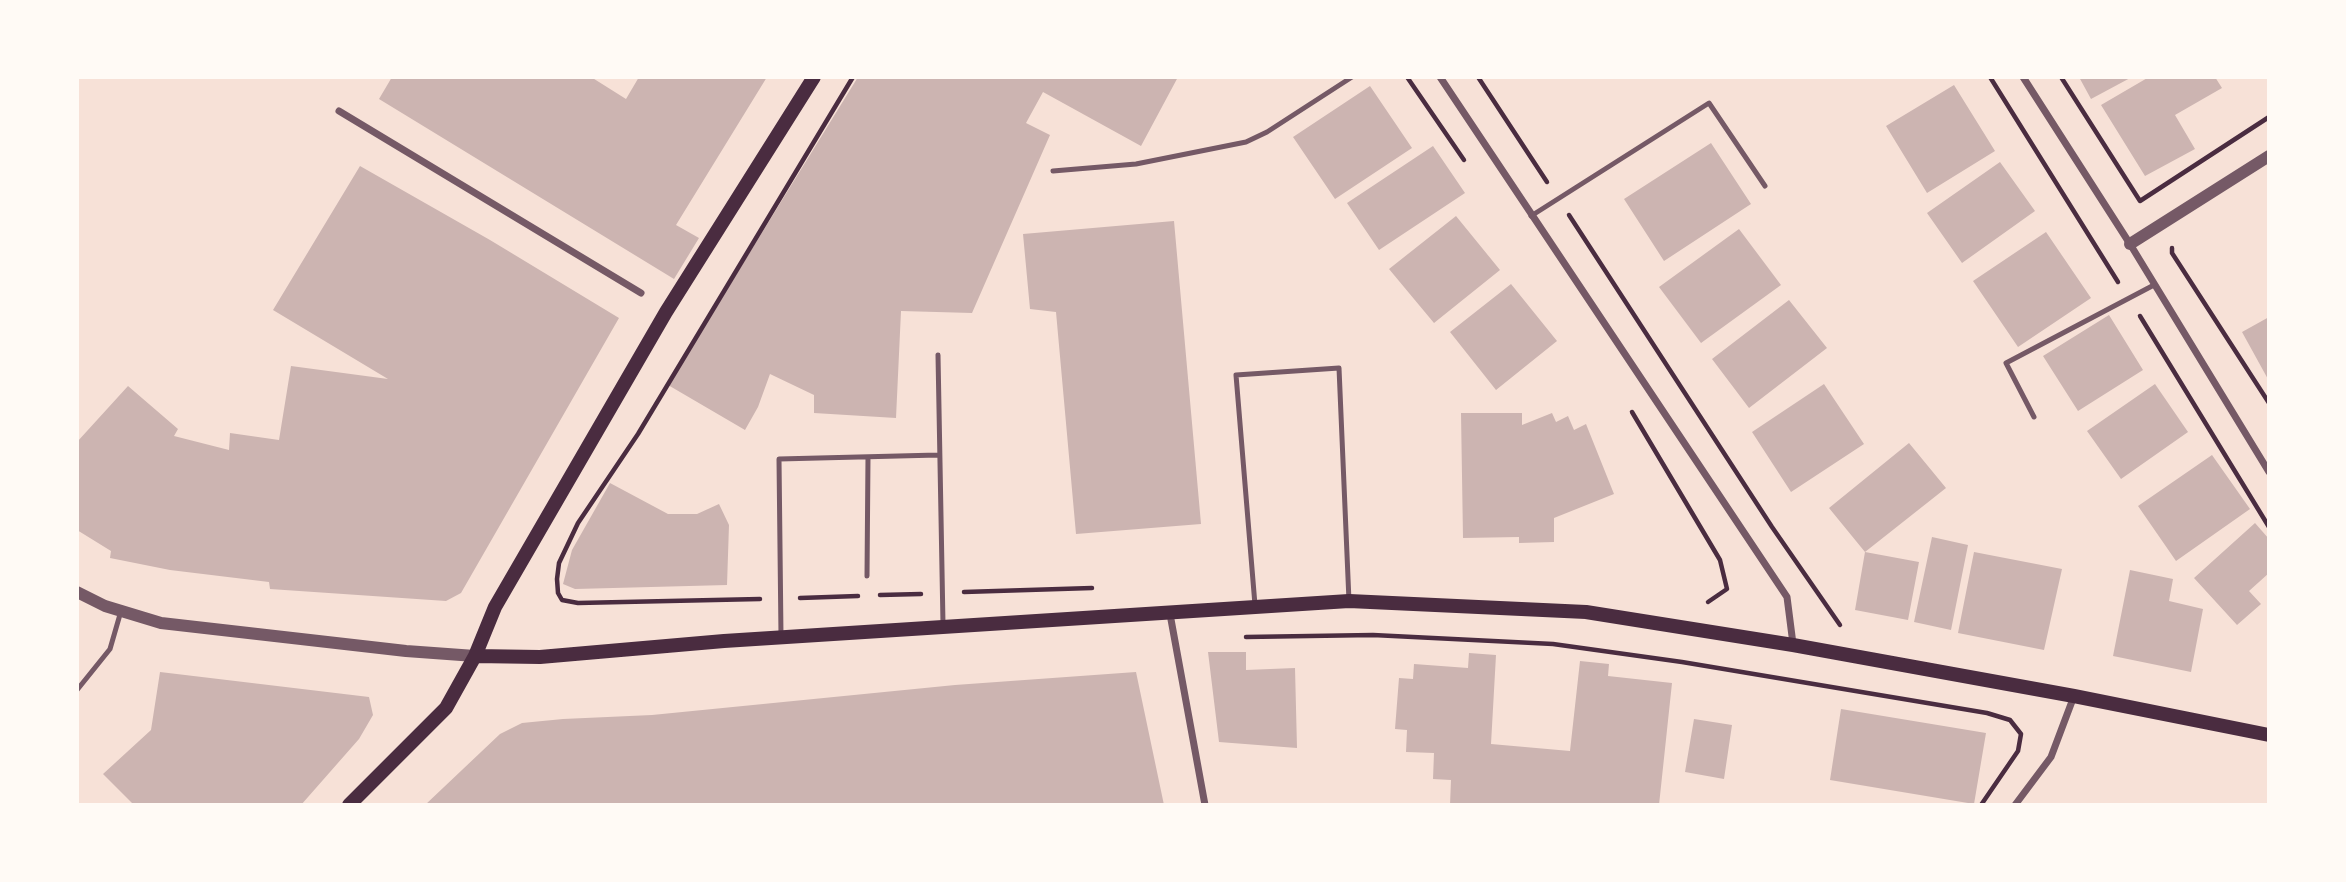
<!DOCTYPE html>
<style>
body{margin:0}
#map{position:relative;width:2346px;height:882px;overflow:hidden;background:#f7e1d7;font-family:Commissioner,sans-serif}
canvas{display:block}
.frame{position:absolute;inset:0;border:79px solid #fffaf5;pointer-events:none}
</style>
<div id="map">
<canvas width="2346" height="882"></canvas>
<div class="frame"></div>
</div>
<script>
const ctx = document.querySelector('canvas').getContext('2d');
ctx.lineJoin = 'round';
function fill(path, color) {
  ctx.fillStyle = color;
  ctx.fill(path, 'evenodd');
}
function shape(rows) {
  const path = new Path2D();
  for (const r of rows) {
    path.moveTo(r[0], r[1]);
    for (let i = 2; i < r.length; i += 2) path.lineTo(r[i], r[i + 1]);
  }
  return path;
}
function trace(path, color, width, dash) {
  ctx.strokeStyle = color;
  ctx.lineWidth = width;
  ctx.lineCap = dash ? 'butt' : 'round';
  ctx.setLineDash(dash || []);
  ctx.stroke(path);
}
fill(shape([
 [392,77,591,77,626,99,639,77,767,77,676,225,699,238,674,279,379,99],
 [858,77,1178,77,1141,146,1043,92,1026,123,1050,135,972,313,901,311,896,418,814,413,814,395,770,374,758,407,745,430,668,385],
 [2079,77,2132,77,2091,99],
 [2149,77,2215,77,2222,88,2175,115,2195,149,2145,176,2101,105],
 [1954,85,1995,151,1927,193,1886,126],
 [1370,86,1412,148,1335,199,1293,137],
 [1711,143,1751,204,1664,261,1624,199],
 [1433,146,1465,193,1379,250,1347,203],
 [2000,162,2035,211,1962,263,1927,213],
 [360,166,490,240,619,318,461,593,446,601,270,589,269,582,170,570,110,558,111,551,77,530,77,442,128,386,178,429,174,436,229,450,230,433,279,440,291,366,388,379,273,310],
 [1456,216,1500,270,1434,323,1389,269],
 [1174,221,1201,524,1076,534,1056,312,1030,309,1023,234],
 [1739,229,1781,285,1701,343,1659,287],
 [2046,232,2091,298,2018,347,1973,281],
 [1511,284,1557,341,1496,390,1450,332],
 [1789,300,1827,348,1749,408,1712,359],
 [2109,315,2143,370,2078,411,2043,356],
 [2269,317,2269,381,2242,332],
 [1824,384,1864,444,1791,492,1752,432],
 [2155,384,2188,432,2121,479,2087,431],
 [1461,413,1522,413,1522,425,1552,413,1556,422,1568,416,1574,430,1586,424,1614,494,1554,518,1554,542,1519,543,1519,537,1463,538],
 [1909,443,1946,488,1865,552,1919,562,1908,620,1855,610,1865,552,1829,508],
 [2212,455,2250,509,2176,561,2138,506],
 [610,483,668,514,697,514,719,504,729,525,727,585,575,589,563,584,572,550],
 [2255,523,2269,539,2269,573,2249,591,2261,604,2237,625,2194,578],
 [1932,537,1968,545,1951,630,1914,622],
 [1974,552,2062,569,2044,650,1958,633],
 [2130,570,2173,579,2169,601,2203,609,2191,672,2113,656],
 [1208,652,1246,652,1246,670,1295,668,1297,748,1219,742],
 [1469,653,1496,655,1491,744,1570,751,1580,661,1609,664,1608,676,1672,683,1659,805,1450,805,1451,780,1433,779,1434,753,1406,752,1407,730,1395,729,1399,678,1413,679,1414,664,1468,668],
 [160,672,369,697,373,715,359,739,301,805,134,805,103,774,151,730],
 [1136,672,1164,805,425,805,500,734,522,723,563,719,652,715,955,685],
 [1841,709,1986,733,1974,804,1830,780],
 [1694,719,1732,725,1724,779,1685,772]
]), '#ccb4b1');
trace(shape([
 [1407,77,1464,160],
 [1478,77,1547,182],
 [1990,77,2118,282],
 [2061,77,2140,201,2269,117],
 [1569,215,1772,527,1840,625],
 [2172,248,2172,253,2269,403],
 [2140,316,2269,527],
 [1632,412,1720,560,1727,589,1708,602],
 [964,592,1092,588],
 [880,595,921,594],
 [800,598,858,596],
 [760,599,578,603,562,600,558,593,557,579,559,563,578,523,638,434,853,77],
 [1246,637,1373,635,1553,644,1682,662,1987,713,2010,720,2021,734,2018,751,1981,805]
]), '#4a2c40', 4.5);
trace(shape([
 [1053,171,1136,164,1246,142,1267,132,1352,77],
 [1531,216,1709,103,1765,186],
 [938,355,943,624],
 [2034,417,2006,363,2154,285],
 [867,576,868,457],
 [1255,605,1236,375,1339,368,1349,601],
 [781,636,779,459,938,455],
 [77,690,110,649,121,611]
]), '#755966', 5);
trace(shape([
 [1440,77,1787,597,1793,644],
 [2023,77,2130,244,2269,472],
 [339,111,641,293],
 [1170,614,1205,805],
 [2015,805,2051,757,2074,696]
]), '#755966', 7);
trace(shape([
 [2130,244,2269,156],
 [77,592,105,606,161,623,406,651,475,656]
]), '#755966', 12);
trace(shape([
 [475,656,540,657,724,641,1349,601,1586,612,1793,645,2074,696,2269,735],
 [349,805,446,708,475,656,495,607,666,312,814,77]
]), '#4a2c40', 14);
</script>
